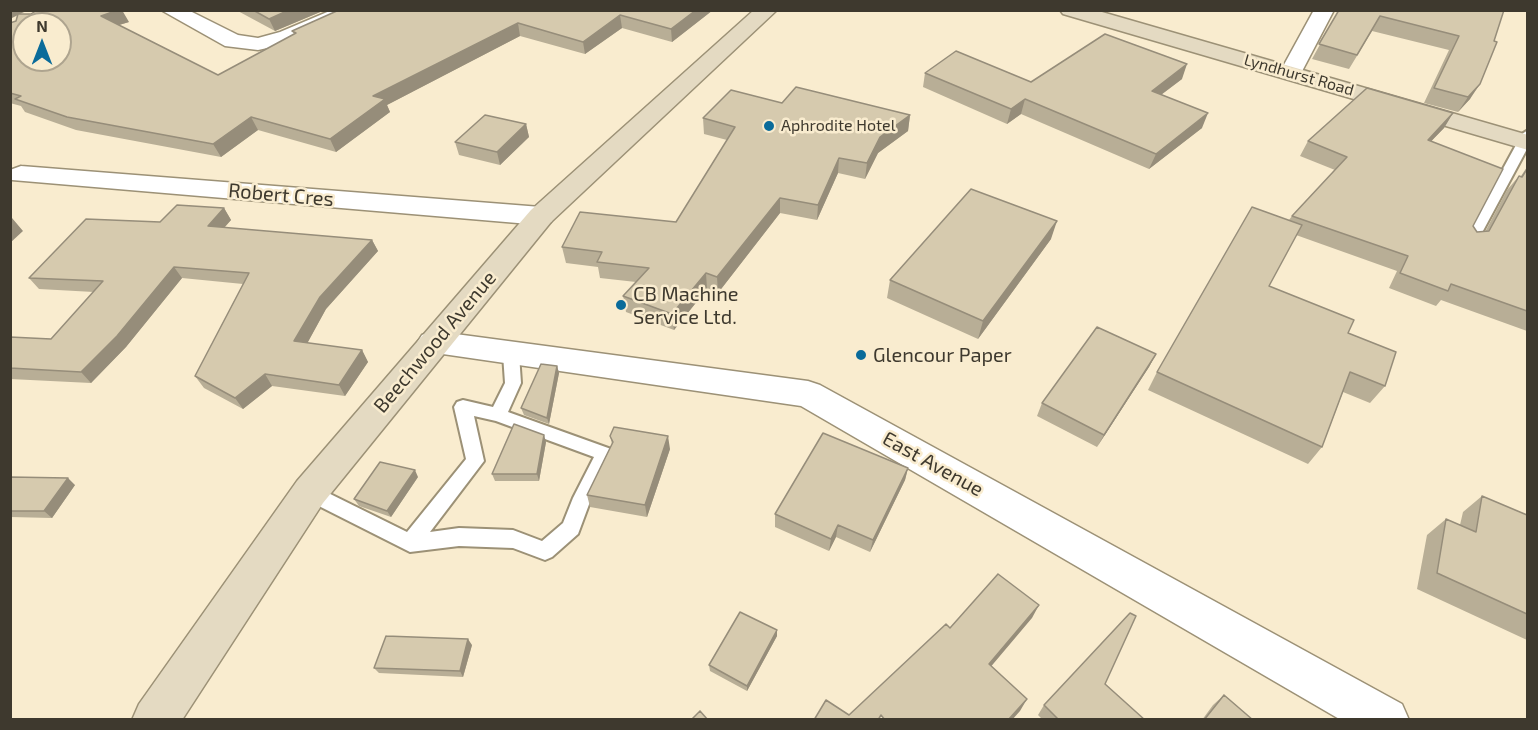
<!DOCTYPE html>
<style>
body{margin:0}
#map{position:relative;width:1538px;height:730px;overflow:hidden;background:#f9eccf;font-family:"Exo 2",sans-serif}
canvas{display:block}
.frame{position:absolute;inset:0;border:12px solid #3e392e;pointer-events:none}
.north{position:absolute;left:12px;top:12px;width:60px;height:60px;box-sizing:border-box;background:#f9eccf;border:2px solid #aea48f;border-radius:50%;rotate:0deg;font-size:16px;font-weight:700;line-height:24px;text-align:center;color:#3e392e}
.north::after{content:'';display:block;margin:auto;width:21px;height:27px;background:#0a6b9a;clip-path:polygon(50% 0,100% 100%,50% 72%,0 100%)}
</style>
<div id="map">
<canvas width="1538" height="730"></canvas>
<div class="frame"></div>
<div class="north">N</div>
</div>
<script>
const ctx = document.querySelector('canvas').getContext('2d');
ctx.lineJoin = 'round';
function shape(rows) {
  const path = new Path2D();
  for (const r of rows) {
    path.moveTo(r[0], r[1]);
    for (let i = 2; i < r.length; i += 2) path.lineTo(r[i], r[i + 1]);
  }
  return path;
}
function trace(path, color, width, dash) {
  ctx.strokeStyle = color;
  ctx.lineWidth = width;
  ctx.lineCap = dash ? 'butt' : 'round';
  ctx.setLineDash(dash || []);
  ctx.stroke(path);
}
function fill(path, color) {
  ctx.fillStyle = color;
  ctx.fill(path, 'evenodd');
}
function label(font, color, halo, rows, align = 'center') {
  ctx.font = font + ' "Exo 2",sans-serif';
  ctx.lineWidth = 5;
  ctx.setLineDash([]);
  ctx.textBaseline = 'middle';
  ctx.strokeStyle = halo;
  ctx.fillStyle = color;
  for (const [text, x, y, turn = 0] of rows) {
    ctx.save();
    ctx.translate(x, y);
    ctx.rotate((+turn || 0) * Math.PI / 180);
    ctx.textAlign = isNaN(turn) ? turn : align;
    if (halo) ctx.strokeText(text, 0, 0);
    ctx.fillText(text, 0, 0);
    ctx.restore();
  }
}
const lane = shape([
 [1528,130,1528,147,1477,242,1475,245,1465,245,1463,242,1522,134,1528,130],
 [511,348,519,354,521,383,508,412,611,449,614,454,591,499,578,534,552,557,545,560,513,548,459,546,410,552,303,498,301,492,303,486,310,484,407,532,466,459,454,407,457,402,463,400,493,407,505,383,503,354,511,348],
 [474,416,496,421,594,457,573,498,563,523,542,541,513,530,459,528,430,532,484,461,474,416]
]);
const street = shape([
 [161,10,188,10,238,35,258,38,280,32,332,10,361,10,358,14,295,42,258,50,225,46,161,10],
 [1314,10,1334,10,1299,77,1283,77,1280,72,1314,10],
 [21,166,541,207,551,210,555,216,551,222,541,225,12,180,10,170,21,166],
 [433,331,808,381,820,385,1402,704,1409,720,1341,720,801,406,422,351,417,343,422,335,433,331]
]);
const secondary = shape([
 [754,10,777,10,551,222,323,503,182,720,132,720,139,704,297,481,531,210,754,10],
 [1060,10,1095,10,1528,135,1528,150,1063,14,1060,10]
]);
trace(lane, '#9c9176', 4);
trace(street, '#9c9176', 3);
trace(secondary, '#9c9176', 3);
fill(lane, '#fff');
fill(street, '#fff');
fill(secondary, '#e4dac2');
fill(shape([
 [28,10,21,14,129,22,119,25,218,75,294,34,292,31,713,10,672,42,622,28,585,54,520,36,387,105,390,112,336,152,258,130,221,157,76,130,25,112,21,106,10,103,10,23,16,21,17,16],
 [236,10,325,10,275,31],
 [1339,10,1504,10,1470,99,1458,112,1424,103,1449,50,1372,31,1349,69,1312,59],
 [925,73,1031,82,1182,79,1161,95,1202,128,1149,169,1021,114,1007,124,923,87],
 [782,103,910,115,908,131,878,153,865,179,838,173,817,220,780,213,718,293,707,289,674,330,626,312,623,296,636,282,600,278,598,267,566,263,562,247,676,222,727,140,704,134,703,118],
 [1453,113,1444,128,1431,141,1473,226,1477,232,1485,232,1507,190,1519,176,1521,176,1527,167,1527,331,1441,300,1436,306,1389,288,1397,271,1296,235,1269,286,1348,333,1385,386,1370,403,1343,392,1322,447,1308,464,1148,390,1157,372,1289,220,1292,216,1335,170,1300,156,1308,141],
 [526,124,529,137,500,165,459,155,455,142],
 [224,208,231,220,224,228,372,240,378,251,326,309,307,343,362,350,368,362,345,396,272,386,243,409,204,388,195,376,243,284,182,278,126,347,91,383,10,379,10,337,51,339,94,292,39,289,29,278,160,222],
 [1051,239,978,339,887,298,890,280],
 [1156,354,1149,367,1097,447,1037,416,1042,403],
 [557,366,559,373,549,424,524,415,521,408],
 [610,436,670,449,647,517,590,507,587,495,612,444],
 [546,442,539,481,495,481,492,474],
 [908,468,905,480,870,552,836,537,829,551,775,527,775,514],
 [10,477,75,485,52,518,10,517],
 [418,477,391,517,359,506,354,499],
 [1482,496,1527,515,1527,640,1417,589,1427,535,1446,519,1460,525,1463,512],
 [777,630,777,636,747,691,710,671,709,665],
 [472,645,463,677,379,673,374,668],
 [1105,684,1145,720,1043,720,1038,715,1044,705],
 [1224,695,1253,720,1202,720,1213,705]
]), '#b8ae96');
fill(shape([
 [10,10,28,10,10,19],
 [118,10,122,10,129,22,109,28,101,16],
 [289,10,325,10,275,31,269,19],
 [696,10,713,10,672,42,671,29],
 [620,15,622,28,585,54,583,42],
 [518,23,520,36,387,105,390,112,336,152,330,139,373,96],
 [1187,64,1182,79,1146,106,1152,91],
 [1480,84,1470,99,1458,112,1468,97],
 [1025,99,1021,114,1007,124,1011,109],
 [1208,113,1202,128,1149,169,1156,154],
 [1453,113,1444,128,1418,155,1428,140],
 [910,115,908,131,878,153,865,179,867,163,880,137],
 [251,117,258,130,221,157,213,144],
 [526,124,529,137,500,165,497,152],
 [839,158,838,173,817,220,818,205],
 [780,198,780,213,718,293,717,277],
 [224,208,231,220,215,238,208,226],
 [12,218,23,231,10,243,10,219],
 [1057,221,1051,239,978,339,983,321],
 [372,240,378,251,326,309,302,353,294,341,320,297],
 [174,267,182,278,126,347,91,383,81,372],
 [706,273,707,289,674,330,672,314],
 [362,350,368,362,345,396,339,385],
 [1156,354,1149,367,1097,447,1104,435],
 [557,366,559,373,549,424,547,418],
 [265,374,272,386,243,409,235,398],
 [544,435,546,442,539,481,537,474],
 [668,436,670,449,647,517,645,505],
 [908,468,905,480,870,552,873,540],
 [415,470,418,477,391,517,387,511],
 [68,478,75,485,52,518,44,511],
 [838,525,836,537,829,551,831,539],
 [1039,605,1032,618,983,676,989,664],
 [777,630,777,636,747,691,747,686],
 [468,639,472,645,463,677,460,671],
 [1027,699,1020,711,1012,720,1008,720]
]), '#968d7a');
const building = shape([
 [37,10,118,10,101,16,218,75,296,33,292,31,339,10,696,10,671,29,620,15,583,42,518,23,373,96,385,99,330,139,251,117,213,144,67,117,15,99,21,96,10,93,10,23,16,21,18,14,31,14,37,10],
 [24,24,60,24,60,60,24,60,24,24],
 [253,10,289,10,269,19,253,10],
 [1339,10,1504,10,1494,41,1497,42,1480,84,1468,97,1434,88,1459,36,1380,16,1357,55,1319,44,1339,10],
 [1105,34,1187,64,1152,91,1208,113,1156,154,1025,99,1011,109,925,73,956,51,1031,82,1105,34],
 [796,87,910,115,880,137,867,163,839,158,818,205,780,198,717,277,706,273,672,314,623,296,649,268,597,262,602,252,562,247,580,212,676,222,735,127,703,118,731,90,782,103,796,87],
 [1367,88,1453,113,1428,140,1503,169,1473,226,1477,232,1489,231,1519,176,1522,177,1527,169,1527,311,1451,284,1448,291,1400,273,1408,256,1292,216,1347,157,1308,141,1367,88],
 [485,115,526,124,497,152,455,142,485,115],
 [971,189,1057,221,983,321,890,280,971,189],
 [177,205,224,208,208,226,372,240,320,297,294,341,362,350,339,385,265,374,235,398,195,376,249,273,174,267,117,336,81,372,10,368,10,337,51,339,103,281,29,278,86,219,160,222,177,205],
 [1252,207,1302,225,1269,286,1354,320,1348,333,1396,352,1385,386,1350,372,1322,447,1157,372,1252,207],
 [1097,327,1156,354,1104,435,1042,403,1097,327],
 [541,364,557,366,547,418,521,408,541,364],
 [514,424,544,435,537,474,492,474,514,424],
 [614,427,668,436,645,505,587,495,613,442,610,436,614,427],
 [823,433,908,468,873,540,838,525,831,539,775,514,823,433],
 [380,462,415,470,387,511,354,499,380,462],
 [10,477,68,478,44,511,10,511,10,477],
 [1482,496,1527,515,1527,614,1437,573,1446,519,1476,532,1482,496],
 [998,574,1039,605,989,664,1027,699,1008,720,885,720,881,715,878,720,814,720,826,700,849,715,946,624,950,628,998,574],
 [740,612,777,630,747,686,709,665,740,612],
 [1130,613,1136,616,1105,684,1145,720,1059,720,1044,705,1130,613],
 [386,636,468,639,460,671,374,668,386,636],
 [1224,695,1253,720,1204,720,1224,695],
 [700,711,708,720,691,720,700,711]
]);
fill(building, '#d6caae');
trace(building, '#968d7a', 1.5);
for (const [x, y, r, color] of [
 [769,126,6,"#0a6b9a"],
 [621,305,6,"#0a6b9a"],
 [861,355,6,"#0a6b9a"]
]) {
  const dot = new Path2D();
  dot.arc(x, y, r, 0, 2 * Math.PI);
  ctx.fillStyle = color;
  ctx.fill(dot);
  trace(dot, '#f9eccf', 2);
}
label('16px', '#3e392e', '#f9eccf', [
 ["Lyndhurst Road",1299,75,16]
]);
label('16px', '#3e392e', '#f9eccf', [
 ["Aphrodite Hotel",781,126]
], 'left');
label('20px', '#3e392e', '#f9eccf', [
 ["Robert Cres",281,195,5],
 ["Beechwood Avenue",435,342,-50],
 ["East Avenue",933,464,29]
]);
label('20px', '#3e392e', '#f9eccf', [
 ["CB Machine",633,294],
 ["Service Ltd.",633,317],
 ["Glencour Paper",873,355]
], 'left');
</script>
